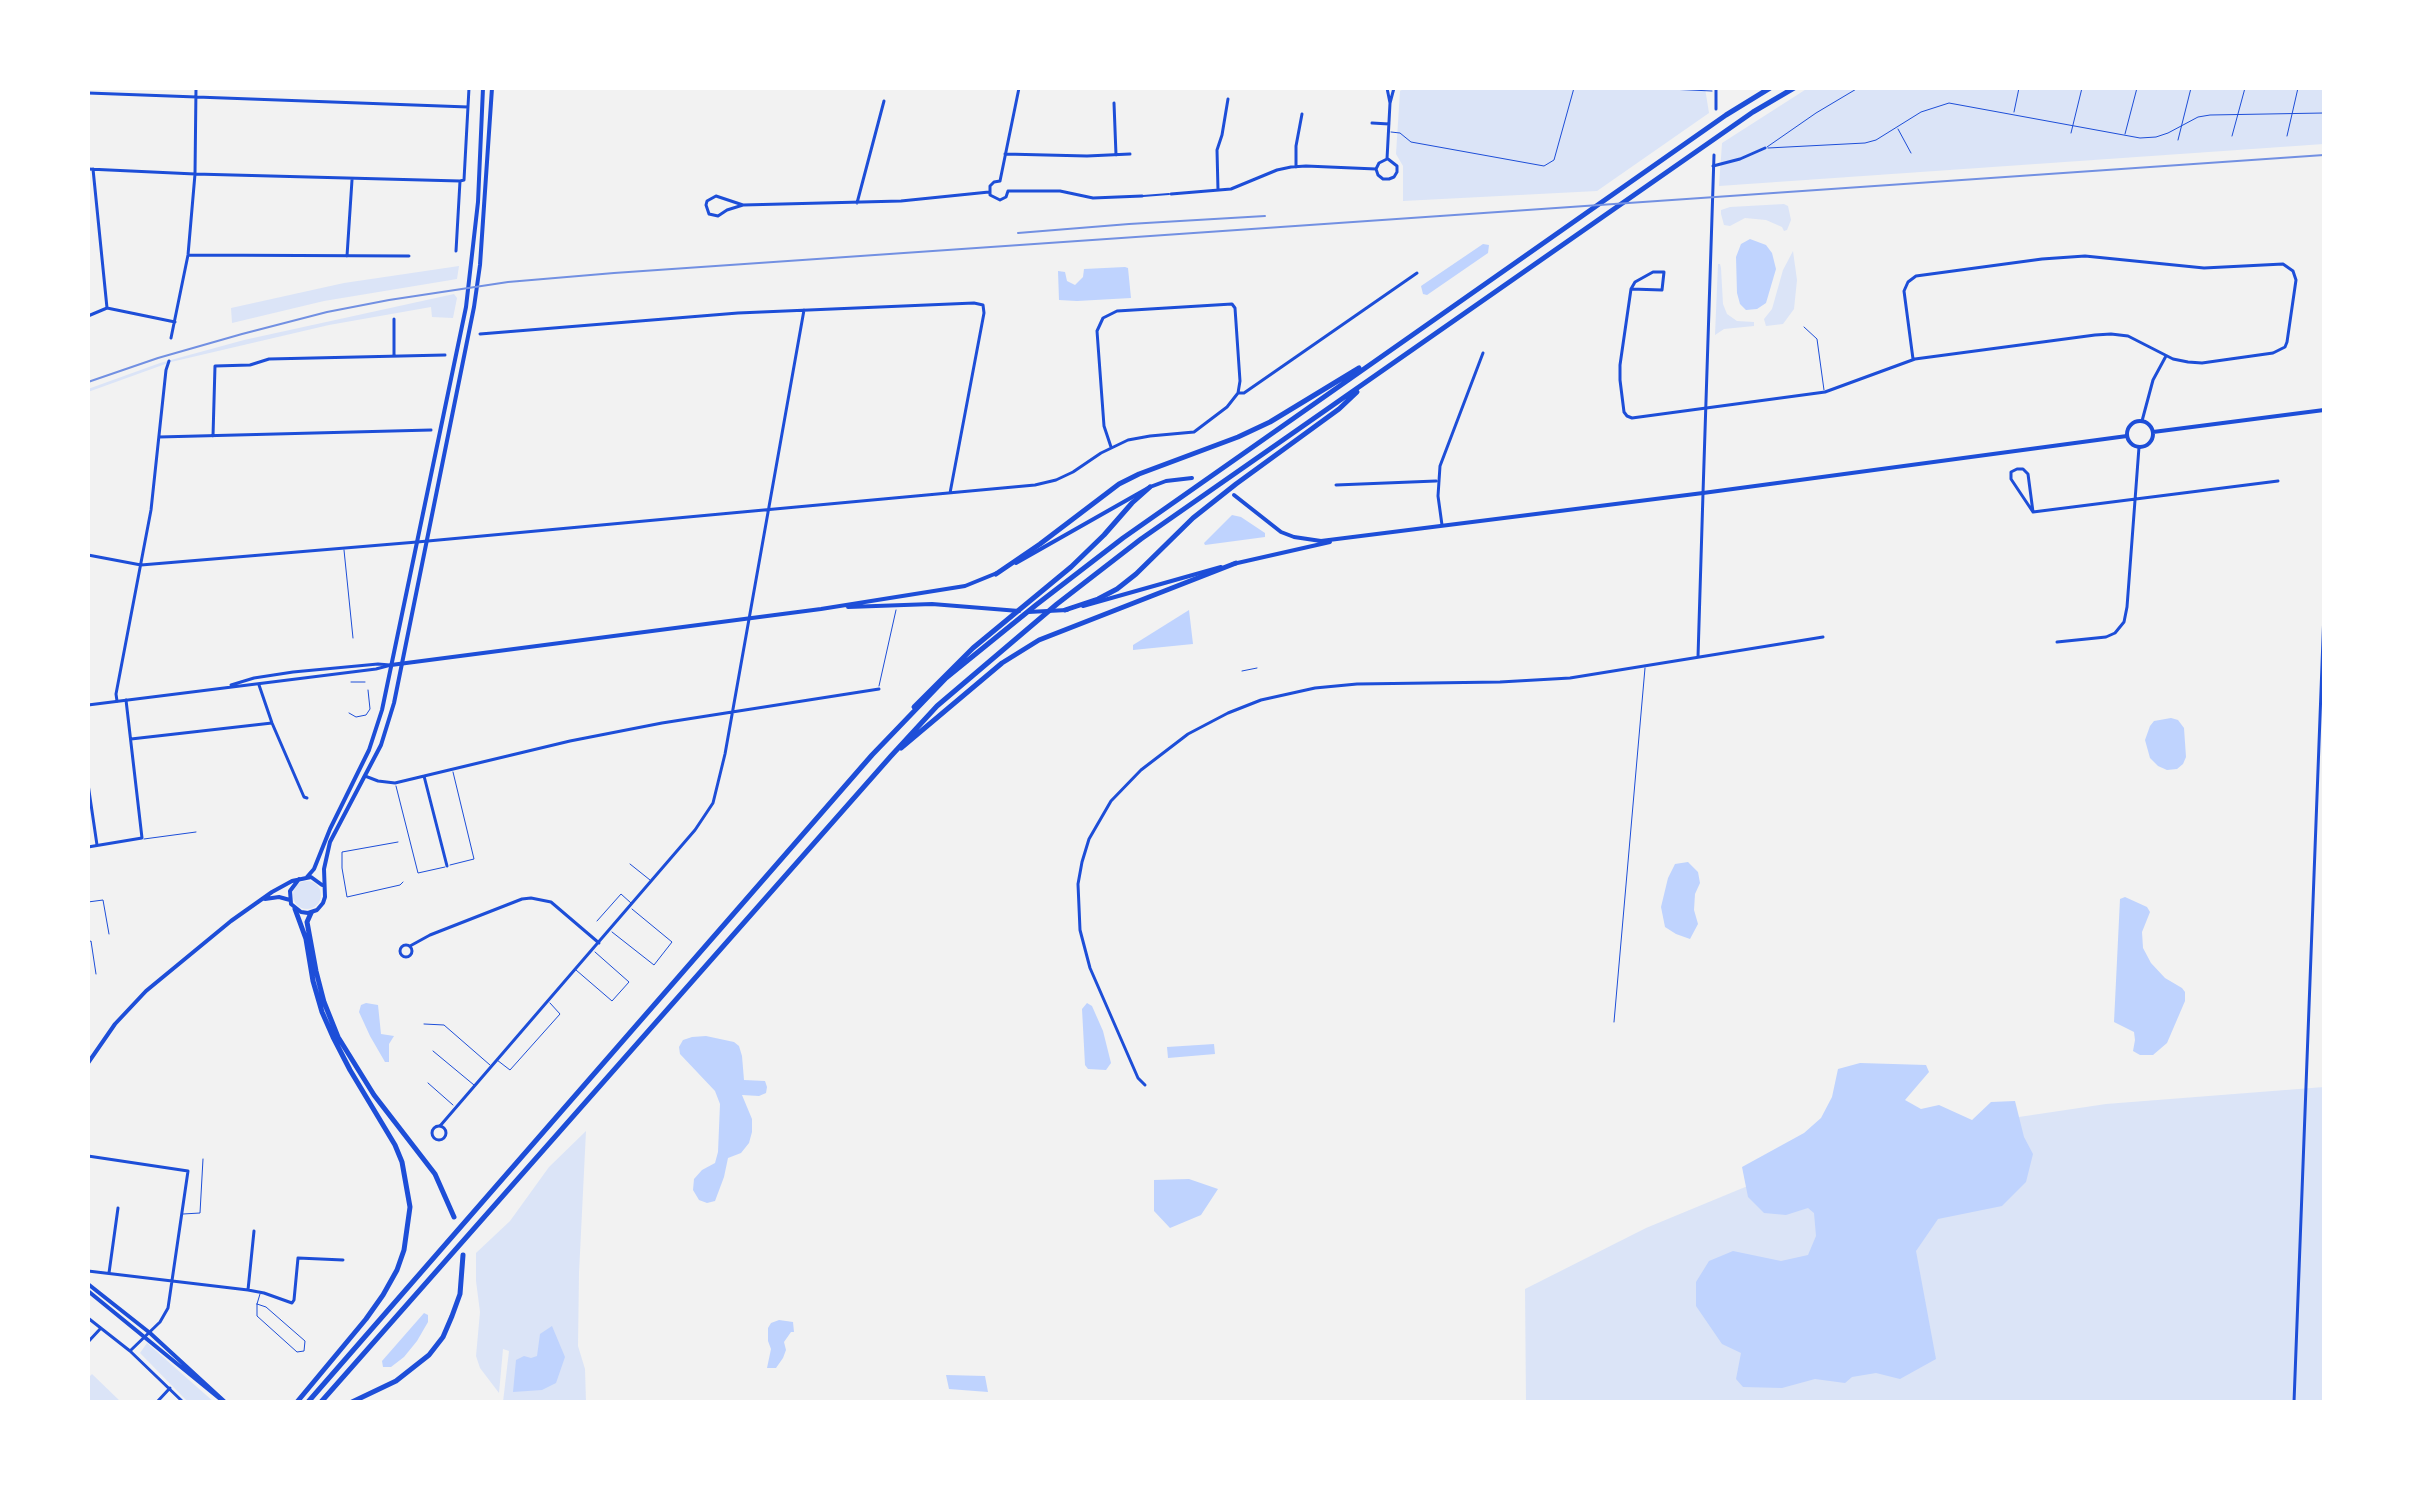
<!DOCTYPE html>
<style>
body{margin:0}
#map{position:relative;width:2412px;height:1490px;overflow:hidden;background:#f2f2f2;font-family:"Titillium Web",sans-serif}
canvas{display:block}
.frame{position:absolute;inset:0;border:90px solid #fff;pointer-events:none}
</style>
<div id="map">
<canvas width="2412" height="1490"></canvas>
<div class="frame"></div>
</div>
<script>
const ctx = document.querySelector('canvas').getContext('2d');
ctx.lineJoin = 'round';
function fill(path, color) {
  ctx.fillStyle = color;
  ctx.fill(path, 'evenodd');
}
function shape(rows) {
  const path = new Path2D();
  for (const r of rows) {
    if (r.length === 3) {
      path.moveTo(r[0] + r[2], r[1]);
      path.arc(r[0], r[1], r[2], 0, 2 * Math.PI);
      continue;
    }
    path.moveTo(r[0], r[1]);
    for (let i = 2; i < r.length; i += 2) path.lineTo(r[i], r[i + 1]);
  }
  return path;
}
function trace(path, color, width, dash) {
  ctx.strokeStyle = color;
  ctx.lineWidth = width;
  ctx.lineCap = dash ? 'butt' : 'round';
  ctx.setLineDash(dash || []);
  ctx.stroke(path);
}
fill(shape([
 [1405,88,1705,88,1709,113,1597,191,1403,201,1403,166,1396,154,1400,91],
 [1808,88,2324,88,2324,144,1719,186,1722,143],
 [1784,204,1788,206,1791,220,1787,230,1784,231,1782,227,1766,220,1745,218,1730,226,1724,225,1721,214,1721,210,1730,207],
 [1793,251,1797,280,1794,309,1783,324,1766,326,1764,319,1772,309,1783,270],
 [1718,264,1720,264,1721,268,1723,304,1727,314,1737,321,1754,322,1754,326,1724,329,1715,335],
 [459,266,457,279,324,301,232,323,231,308,344,283],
 [454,294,457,298,453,318,432,317,431,307,329,325,171,362,88,392,88,389,160,363,244,340],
 [307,895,14],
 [2324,1087,2324,1402,1526,1402,1525,1289,1646,1228,1750,1185,1992,1121,2106,1104],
 [586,1131,579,1273,578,1346,585,1369,586,1402,503,1402,509,1351,503,1349,499,1393,480,1368,476,1356,480,1312,476,1281,476,1253,510,1221,549,1167],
 [147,1343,214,1402,188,1402,140,1353],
 [92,1374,121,1402,88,1402,88,1378]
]), '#dbe4f7');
fill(shape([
 [1750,239,1766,245,1772,253,1776,269,1766,303,1757,309,1746,310,1740,304,1737,293,1736,257,1741,244],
 [1483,244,1489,245,1488,253,1427,295,1423,294,1421,286],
 [1125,267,1128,268,1131,298,1077,301,1059,300,1058,271,1065,272,1067,281,1075,285,1083,277,1084,269],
 [1232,515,1241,517,1265,533,1265,537,1205,545,1204,543],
 [1189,610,1193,644,1133,650,1133,645],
 [2171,718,2178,720,2184,728,2186,757,2183,764,2177,769,2167,770,2158,766,2150,758,2145,740,2150,726,2154,721],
 [1688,862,1698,872,1700,883,1695,894,1694,910,1698,924,1690,939,1676,934,1665,927,1661,907,1668,878,1675,864],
 [2125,897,2147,907,2150,912,2142,932,2143,948,2151,963,2165,978,2182,988,2185,992,2185,1001,2167,1043,2153,1055,2140,1055,2133,1051,2135,1040,2134,1032,2114,1022,2120,899],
 [366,1003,378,1005,381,1034,394,1036,389,1044,389,1062,385,1062,370,1036,359,1012,361,1005],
 [1087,1003,1092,1006,1103,1031,1111,1063,1106,1070,1088,1069,1085,1065,1082,1009],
 [706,1036,734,1042,739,1046,742,1056,744,1080,765,1081,767,1087,766,1093,759,1096,742,1095,752,1119,752,1132,749,1143,741,1153,728,1158,724,1177,715,1201,707,1203,699,1200,693,1190,694,1179,702,1170,715,1163,718,1152,720,1104,715,1091,680,1054,679,1047,683,1040,692,1037],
 [1214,1044,1215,1054,1168,1058,1167,1047],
 [1860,1063,1926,1065,1929,1072,1905,1100,1921,1109,1939,1105,1972,1120,1991,1102,2015,1101,2024,1137,2033,1154,2026,1182,2002,1206,1938,1219,1916,1251,1936,1359,1900,1379,1876,1373,1852,1377,1845,1383,1815,1379,1782,1388,1743,1387,1736,1379,1741,1353,1722,1344,1696,1306,1696,1282,1709,1261,1733,1251,1781,1261,1808,1255,1816,1236,1814,1213,1808,1208,1786,1215,1764,1213,1748,1197,1742,1167,1804,1133,1821,1118,1832,1097,1838,1069],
 [1189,1179,1218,1189,1201,1215,1170,1228,1154,1211,1154,1180],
 [424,1313,428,1315,428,1322,417,1341,404,1357,391,1367,383,1367,382,1361],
 [779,1320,793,1322,794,1332,791,1332,784,1342,786,1350,783,1358,776,1368,767,1368,771,1349,768,1341,768,1328,771,1323],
 [552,1326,565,1357,556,1383,542,1390,513,1392,516,1360,524,1356,531,1358,537,1356,540,1334],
 [946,1375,985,1376,988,1392,949,1389]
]), '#bfd3fe');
trace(shape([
 [1647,88,1712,91],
 [2014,112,2019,88],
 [1898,129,1911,153],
 [1391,132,1400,133,1411,142,1544,166,1554,160,1574,88],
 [2071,133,2082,88],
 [2125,134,2137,88],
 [2232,136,2245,88],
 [2287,136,2298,88],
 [2178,140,2191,88],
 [1767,147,1816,113,1858,88],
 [1768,148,1865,143,1876,140,1921,112,1949,103,2140,138,2156,137,2168,133,2198,117,2210,115,2324,113],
 [1804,327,1817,339,1824,390],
 [344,550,353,638],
 [1242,671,1257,668],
 [351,682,365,682],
 [879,686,896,610],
 [349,713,356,717,366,715,370,709,368,690],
 [396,786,418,873,445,867],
 [144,839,196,832],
 [398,842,342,852,342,868,347,897,400,885,403,882],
 [630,864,650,880],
 [450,865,474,859,453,772],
 [88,902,103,900,109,934],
 [597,921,621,894,631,903],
 [612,932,654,965,672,942,632,909],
 [88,942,91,941,96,974],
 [576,970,612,1001,629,982,595,952],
 [1614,1022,1645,668],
 [424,1024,444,1025,490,1065],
 [433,1051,474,1085],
 [497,1060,510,1070,560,1014,550,1003],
 [428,1083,453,1105],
 [183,1214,200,1213,203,1159],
 [257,1304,266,1307,305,1341,304,1351,297,1352,257,1316,257,1304],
 [257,1304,260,1294]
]), '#1d4ed8', 1);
trace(shape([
 [1143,196,1169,194]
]), '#1d4ed8', 2);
trace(shape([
 [1387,88,1390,103],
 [88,93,468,107],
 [1114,103,1116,155],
 [1372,123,1389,124],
 [1005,154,1087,156,1130,154],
 [1387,159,1390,103,1394,88],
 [1713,166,1740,159,1765,148],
 [1296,167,1296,146,1302,114],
 [88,169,195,174,460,181,464,180,469,88],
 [93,169,107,308],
 [1376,169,1378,175,1383,179,1389,179,1394,177,1397,172,1397,166,1388,159],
 [1376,169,1379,163,1387,159],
 [1000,181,1019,88],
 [1000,181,994,182,990,186,990,195,1000,200,1006,197,1008,191],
 [1218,190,1217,150,1222,135,1228,99],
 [1008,191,1060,191,1093,198,1142,196],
 [1171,194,1231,189,1277,170,1291,167,1306,166,1376,169],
 [857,203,884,101],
 [743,205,716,196,707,201,706,205,709,214,718,216,727,210,743,205,901,201,989,192],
 [456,251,460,181],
 [188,255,409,256],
 [347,256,352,180],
 [1631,289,1662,290,1664,272,1653,272,1635,282,1631,289,1620,365,1620,380,1624,412,1627,416,1632,418,1825,392,1915,359,2095,335,2111,334,2128,336,2173,359,2188,362,2202,363,2273,353,2285,347,2287,342,2296,280,2293,271,2283,264,2204,268,2085,256,2042,259,1916,276,1908,282,1904,291,1913,359],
 [88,316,107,308,175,322],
 [480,334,738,313,974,303,983,305,984,313,950,493],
 [171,338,188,255,195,174,196,88],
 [394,356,394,319],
 [1238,393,1244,393,1417,273],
 [2142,421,2153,380,2166,356],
 [213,436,215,366,250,365,269,359,445,355],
 [159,437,431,430],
 [2017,469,2023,469,2028,474,2033,512,2011,479,2011,472,2017,469],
 [1336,485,1436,481],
 [2033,512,2278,481],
 [1442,525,1438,496,1440,466,1483,353],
 [88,555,141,565,417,542,1035,485,1056,480,1073,472,1101,453,1128,440,1150,436,1194,432,1227,407,1238,393,1240,381,1235,308,1232,304,1117,311,1103,318,1097,331,1104,426,1111,447],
 [2057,642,2106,637,2115,633,2124,622,2127,607,2139,447],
 [1698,657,1703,493],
 [259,685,272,723,304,797,307,798],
 [117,701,116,694,151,510,166,370,169,361],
 [131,739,272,723],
 [365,776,378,781,395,783,570,741,662,723,879,689],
 [424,776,447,866],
 [88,784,97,845],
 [88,847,142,838,126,700],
 [406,951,6],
 [410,946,430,935,522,899,531,898,551,902,599,943],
 [1145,1085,1138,1078,1090,968,1080,930,1078,884,1082,862,1089,839,1111,801,1141,770,1188,734,1228,713,1261,700,1315,688,1357,684,1500,682,1570,678,1823,637],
 [440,1126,695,830,713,803,725,754,804,310],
 [439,1133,7],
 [88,1156,188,1171,168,1308,160,1322,130,1351],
 [88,1271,248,1290,264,1293,292,1303,294,1300,298,1258,343,1260],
 [109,1273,118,1208],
 [248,1290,254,1231],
 [88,1318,130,1351,183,1402],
 [88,1342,101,1328],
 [157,1402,170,1388]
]), '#1d4ed8', 3);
trace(shape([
 [1716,109,1716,88],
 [1703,493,1714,155],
 [231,685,254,678,293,672,378,664,390,665],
 [88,705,376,669,391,665],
 [2294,1402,2324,612]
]), '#1d4ed8', 3);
trace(shape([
 [2140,434,13],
 [2153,432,2324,410],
 [1234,495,1281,532,1294,537,1321,541,1703,493,2127,436],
 [1016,563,1150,487,1166,481,1192,478],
 [1233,564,1330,542],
 [1083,606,1221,567],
 [848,607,932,604,1019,611],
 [1028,612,1067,610],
 [391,665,821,609,965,586,997,573],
 [88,1284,150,1333,225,1402],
 [88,1291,219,1398]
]), '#1d4ed8', 4);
trace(shape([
 [307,877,314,869,330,829,369,750,382,710,466,307,478,202,483,88],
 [299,879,290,891,291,904,301,912,308,913,317,910,323,903,325,897,324,869,330,842,381,745,394,703,474,307,480,265,492,88],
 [265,899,279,897,290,900],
 [88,1063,115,1024,146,991,231,921,272,892,292,881,311,877,322,885]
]), '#1d4ed8', 4);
trace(shape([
 [996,574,1040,544,1119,484,1139,474,1238,437,1270,422,1359,368],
 [1065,610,1098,599,1117,589,1136,574,1193,518,1236,484,1339,409,1357,392],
 [914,707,973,648,1071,567,1104,535,1132,503,1150,487],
 [901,748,1002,663,1039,640,1236,563],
 [295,909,306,939,313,981,322,1012,333,1037,350,1070,395,1145,402,1162,410,1207,404,1250,397,1270,383,1295,366,1319,297,1402],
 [311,913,307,922,316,971,324,1002,338,1037,374,1095,435,1174,454,1217],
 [308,1402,872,755,946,678,1036,605,1123,538,1726,115,1770,88],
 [321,1402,891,756,937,706,1057,604,1141,539,1753,112,1794,88],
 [352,1402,396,1381,429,1355,443,1337,452,1316,460,1294,463,1255]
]), '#1d4ed8', 5);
trace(shape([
 [1018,233,1129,224,1265,216],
 [88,382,158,358,242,334,327,312,389,300,508,282,614,273,2324,155]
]), '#7290e2', 2);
</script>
